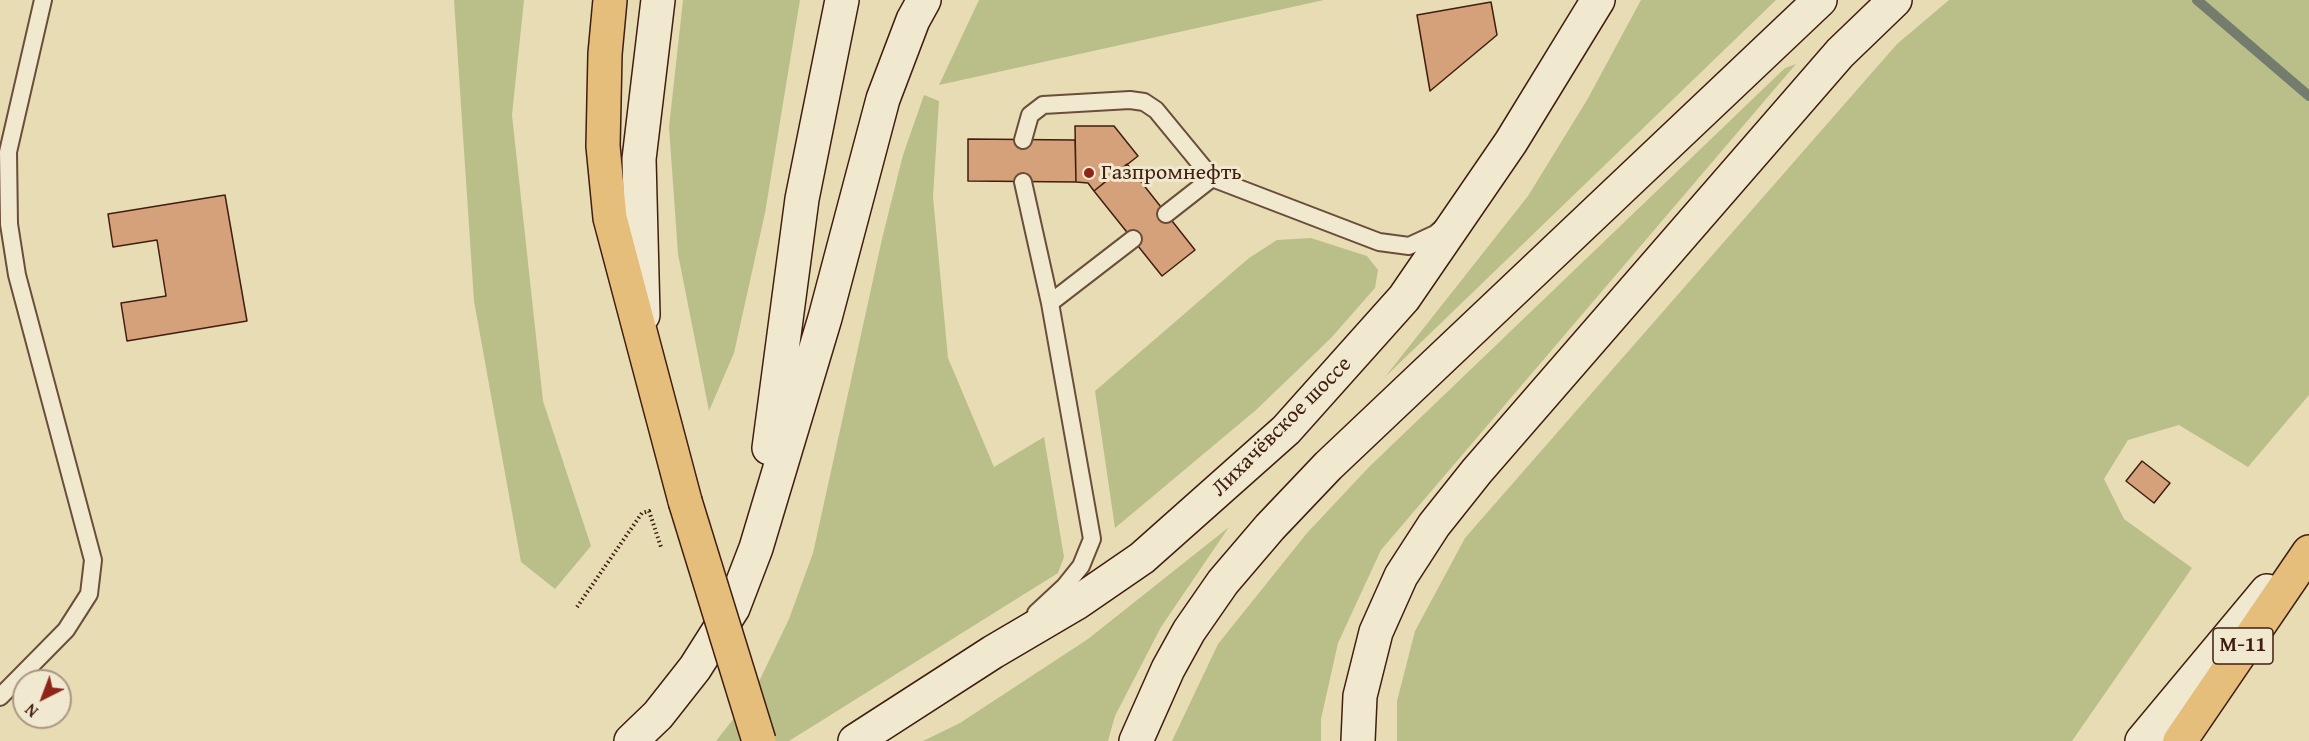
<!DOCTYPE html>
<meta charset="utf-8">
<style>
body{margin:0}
#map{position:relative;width:2309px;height:741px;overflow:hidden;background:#e8dcb5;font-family:"Gentium Book Plus",serif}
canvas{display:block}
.north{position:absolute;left:12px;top:669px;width:60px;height:60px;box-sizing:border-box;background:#f0e8cf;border:2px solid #aa9783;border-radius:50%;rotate:222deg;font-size:16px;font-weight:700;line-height:24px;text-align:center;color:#401e10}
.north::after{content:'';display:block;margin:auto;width:21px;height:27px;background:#8f2418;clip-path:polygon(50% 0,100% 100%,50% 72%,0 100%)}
</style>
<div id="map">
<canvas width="2309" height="741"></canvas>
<div class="north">N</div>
</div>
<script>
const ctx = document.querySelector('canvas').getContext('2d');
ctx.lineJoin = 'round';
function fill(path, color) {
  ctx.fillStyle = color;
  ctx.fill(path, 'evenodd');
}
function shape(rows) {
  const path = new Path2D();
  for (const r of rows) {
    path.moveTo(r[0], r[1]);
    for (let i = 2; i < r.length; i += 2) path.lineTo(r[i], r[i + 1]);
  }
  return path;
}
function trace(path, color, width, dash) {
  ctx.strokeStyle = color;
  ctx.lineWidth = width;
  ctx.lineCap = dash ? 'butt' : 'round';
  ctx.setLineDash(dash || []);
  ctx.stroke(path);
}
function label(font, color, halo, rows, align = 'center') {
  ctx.font = font + ' "Gentium Book Plus",serif';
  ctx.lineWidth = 6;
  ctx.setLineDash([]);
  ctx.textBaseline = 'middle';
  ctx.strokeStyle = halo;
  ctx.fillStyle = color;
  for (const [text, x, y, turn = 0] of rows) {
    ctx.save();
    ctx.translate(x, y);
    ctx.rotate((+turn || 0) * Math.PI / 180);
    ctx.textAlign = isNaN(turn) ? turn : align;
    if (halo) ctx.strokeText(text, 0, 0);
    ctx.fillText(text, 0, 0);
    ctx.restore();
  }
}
fill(shape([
 [454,0,524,0,512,115,543,401,591,546,555,589,521,562,474,301],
 [683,0,800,0,765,213,734,353,709,411,678,254,669,127],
 [979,0,1324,0,939,85],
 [1641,0,1776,0,1385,377,1528,196,1587,100],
 [1949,0,2309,0,2309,395,2248,467,2179,425,2128,440,2104,479,2124,519,2192,568,2072,741,1397,741,1397,701,1415,631,1465,538,1897,44],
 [1796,64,1381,550,1338,643,1321,719,1321,741,1172,741,1218,644,1307,533,1369,467,1785,68],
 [924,95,939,101,933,197,948,358,994,467,1044,437,1064,557,1058,573,789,741,716,741,753,694,789,619,813,553,882,239,903,155],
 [1311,238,1367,256,1378,270,1375,288,1331,338,1256,410,1115,528,1095,391,1249,258,1277,240],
 [1229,527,1161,627,1115,716,1108,741,923,741,960,723,1088,639]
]), '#babf8a');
trace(shape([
 [2197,0,2309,96]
]), '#747d6d', 10);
const building = shape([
 [1491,2,1497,35,1430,91,1417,15,1491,2],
 [1075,126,1114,126,1138,156,1094,191,1088,183,1076,182,1075,126],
 [968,139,1075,140,1076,182,968,181,968,139],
 [1127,164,1195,250,1162,276,1094,191,1127,164],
 [225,195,247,321,127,341,121,303,166,296,157,240,113,247,108,214,225,195],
 [2142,461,2170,483,2154,503,2126,481,2142,461]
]);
fill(building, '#d4a17a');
trace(building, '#401e10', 1.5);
const lane = shape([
 [1023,140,1030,115,1043,105,1130,100,1144,102,1156,110,1212,178],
 [1023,182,1050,303],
 [1166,214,1212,178,1379,242,1409,246,1435,234,1442,228],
 [1036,613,1065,586,1081,566,1092,539,1050,303,1133,239],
 [0,697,66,630,89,594,93,560,17,275,9,224,8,152,43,0]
]);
const secondary = shape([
 [643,315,639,159,658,0],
 [769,448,802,199,842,0],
 [631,741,658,715,695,668,733,608,756,548,825,318,883,99,913,20,924,0],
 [855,741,993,652,1078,602,1142,558,1286,430,1404,298,1511,142,1598,0],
 [1136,741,1168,669,1189,631,1223,582,1270,527,1328,466,1820,0],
 [1358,741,1360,696,1376,632,1401,576,1434,525,1477,471,1840,53,1895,0],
 [2142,741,2267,591]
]);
const highway = shape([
 [610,0,605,54,603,146,610,218,685,501],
 [2180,741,2309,552]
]);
trace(lane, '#6a4e39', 20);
trace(secondary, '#401e10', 36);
trace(highway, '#401e10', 36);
trace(shape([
 [577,607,642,513,649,511,661,547]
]), '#401e10', 4, [1.5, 3]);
trace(lane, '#f0e8cf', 16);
trace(secondary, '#f0e8cf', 33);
trace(highway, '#e4be7a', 33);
const highwayBridge = shape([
 [685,501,759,741]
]);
trace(highwayBridge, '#401e10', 36, []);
trace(highwayBridge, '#e4be7a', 33);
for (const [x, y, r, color] of [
 [1089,173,6,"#8f2418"]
]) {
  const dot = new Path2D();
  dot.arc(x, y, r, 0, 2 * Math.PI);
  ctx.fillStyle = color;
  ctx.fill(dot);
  trace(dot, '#f0e8cf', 2);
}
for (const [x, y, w] of [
 [2243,646,60]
]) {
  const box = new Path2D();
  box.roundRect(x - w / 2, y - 18, w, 36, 4.5);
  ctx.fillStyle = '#f0e8cf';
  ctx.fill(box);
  trace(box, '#401e10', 1.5);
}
label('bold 21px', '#401e10', null, [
 ["М-11",2243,646]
]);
label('22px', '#401e10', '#f0e8cf', [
 ["Газпромнефть",1101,173]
], 'left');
label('22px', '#401e10', '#f0e8cf', [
 ["Лихачёвское шоссе",1282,427,-45]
]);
</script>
